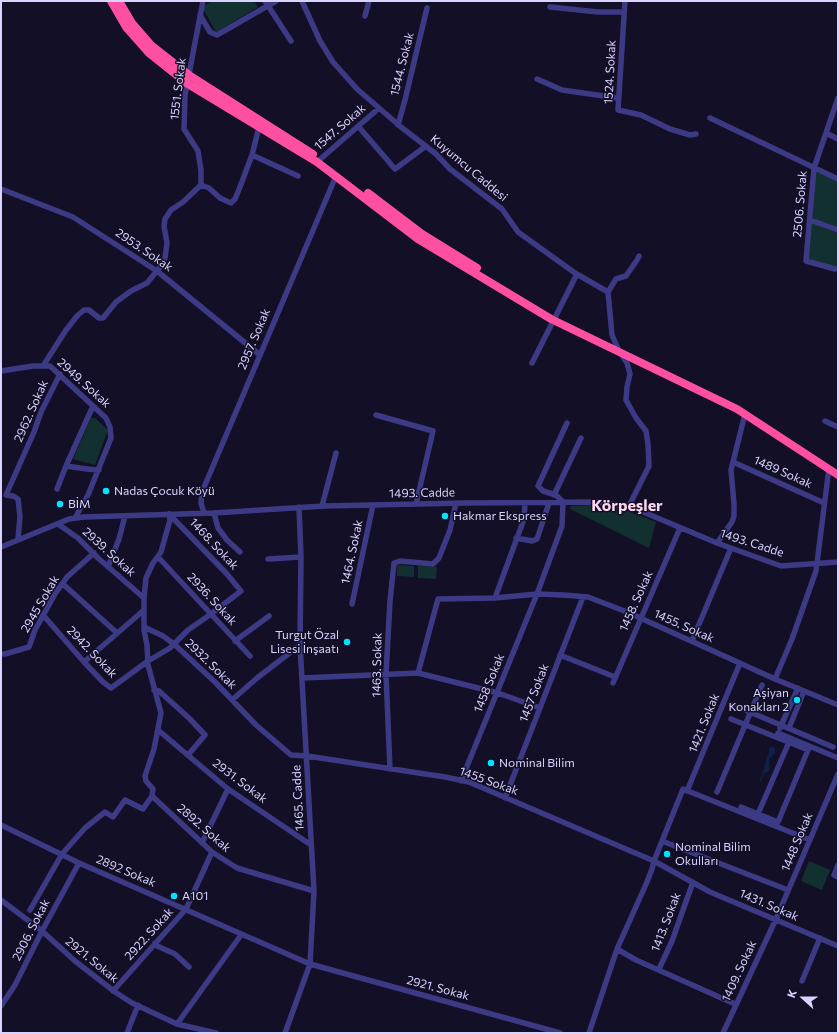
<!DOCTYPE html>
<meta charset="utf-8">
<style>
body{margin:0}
#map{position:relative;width:839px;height:1034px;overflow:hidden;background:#130f26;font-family:Commissioner,sans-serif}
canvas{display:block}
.frame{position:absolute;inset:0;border:2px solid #d9d4ff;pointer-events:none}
.north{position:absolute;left:783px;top:978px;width:40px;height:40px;-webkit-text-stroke:3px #130f26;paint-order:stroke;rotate:291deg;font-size:11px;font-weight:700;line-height:16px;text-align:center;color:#d9d4ff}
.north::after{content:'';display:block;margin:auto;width:14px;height:18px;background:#d9d4ff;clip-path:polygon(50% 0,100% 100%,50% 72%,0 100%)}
</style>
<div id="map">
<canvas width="839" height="1034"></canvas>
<div class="frame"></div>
<div class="north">K</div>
</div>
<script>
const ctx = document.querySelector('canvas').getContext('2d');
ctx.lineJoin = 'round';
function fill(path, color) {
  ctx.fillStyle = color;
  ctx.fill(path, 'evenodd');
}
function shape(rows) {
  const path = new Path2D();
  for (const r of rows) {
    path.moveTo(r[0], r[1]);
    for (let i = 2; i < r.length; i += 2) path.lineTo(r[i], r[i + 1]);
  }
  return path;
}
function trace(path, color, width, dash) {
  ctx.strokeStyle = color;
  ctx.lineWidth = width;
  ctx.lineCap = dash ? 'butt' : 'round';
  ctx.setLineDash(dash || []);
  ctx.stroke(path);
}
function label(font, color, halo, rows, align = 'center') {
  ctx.font = font + ' Commissioner,sans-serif';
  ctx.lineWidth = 3;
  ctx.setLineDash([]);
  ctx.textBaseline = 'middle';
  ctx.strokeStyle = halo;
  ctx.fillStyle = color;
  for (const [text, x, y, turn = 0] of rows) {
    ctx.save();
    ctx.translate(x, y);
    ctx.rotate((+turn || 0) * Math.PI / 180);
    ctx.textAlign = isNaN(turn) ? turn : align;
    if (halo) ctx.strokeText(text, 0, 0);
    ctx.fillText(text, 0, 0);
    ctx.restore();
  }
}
fill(shape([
 [212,1,254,1,258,7,216,32,202,7],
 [816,171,838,181,838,228,812,218],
 [812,223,838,233,838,263,836,268,808,259],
 [91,418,95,418,108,430,95,465,73,459],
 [595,505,618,507,656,522,649,548,570,509,571,506],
 [397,565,414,566,414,577,397,576],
 [418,566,437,567,436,579,418,578],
 [809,861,830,870,822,890,801,881]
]), '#12302f');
fill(shape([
 [772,746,774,747,775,749,775,753,769,759,770,769,768,772,766,772,763,775,761,781,759,781,763,773,767,757,769,753,769,749]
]), '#0c2248');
trace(shape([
 [203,1,185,95,184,129,198,151,201,170,201,185,209,188,220,198,231,203,235,199,240,187,252,155,259,127],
 [265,1,291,41],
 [302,1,320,41,333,62,357,89,401,127,436,154,450,169,502,209,518,232,575,273,608,292,612,335,619,351,627,363,630,374,627,387,626,400,636,418,646,431,648,444,649,466,629,506],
 [625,1,618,110,641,115,670,129,690,135,696,134],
 [550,7,598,12,624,12],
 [200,15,210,32,217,35,276,1],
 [365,16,369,1],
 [537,79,562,90,618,98],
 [710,118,838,179],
 [398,125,405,100,427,8],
 [358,126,395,169,426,146],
 [826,133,838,139],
 [252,155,298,176],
 [317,162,379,108],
 [1,189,73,217,157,271,260,355],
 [810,220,838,230],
 [835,269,806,261,814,168,838,98],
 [608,292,616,279,626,276,637,260,639,256],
 [532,363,577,274],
 [43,366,66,330,77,316,84,310,89,310,99,318,103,318,116,302,131,291,147,283,160,267,165,258,167,243,164,226,165,219,171,210,183,202,201,185],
 [1,371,33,366,50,366,106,418,110,427,111,438,88,495,75,518],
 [93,406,66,466,87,469,99,470],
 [376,415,433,431,416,504],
 [825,421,838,427],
 [733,462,824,503],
 [57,489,66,466],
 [554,495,581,438],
 [322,506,336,453],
 [204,513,201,503,202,492,336,176],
 [214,513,218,528,227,540,240,552],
 [58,524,78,538,98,558,144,598],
 [516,538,532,541,537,539,549,503],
 [18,539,20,517,18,499,13,496,6,495,34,432,41,412,60,374],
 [717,543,732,522,734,516,734,504,731,470,745,414],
 [1,547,69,519,83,517,214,513,324,506,464,503,595,502,629,506,717,543,781,566,838,562],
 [158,557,250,656],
 [268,559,301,557,299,507],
 [108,567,119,539,125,516],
 [63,584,117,633],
 [495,598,524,519,525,503],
 [352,604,373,505],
 [43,615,84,662,103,682,111,688,148,661,170,648,188,630,211,614,241,591,226,573,169,514],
 [144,627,163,636,174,644,215,682,256,725,291,755,307,756,445,777,469,782,654,861,710,892,838,946],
 [235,641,269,616],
 [692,641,731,548],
 [1,654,5,654,29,647,35,630,55,594,67,577,94,553],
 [560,655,615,677],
 [84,662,144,610],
 [418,673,438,599,495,598,537,594,564,595,588,597,627,612,775,679,838,705],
 [302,678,418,673,498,693,540,708],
 [775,679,792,639,816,571,829,468],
 [613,683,680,528],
 [154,690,159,691,190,719,205,735,188,755],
 [232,700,257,678,300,645],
 [733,705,833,747],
 [731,719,808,750,778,822,741,807],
 [780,728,798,688],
 [789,728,804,691],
 [158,730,228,789,311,845],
 [778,733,838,758],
 [390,769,386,674,390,601,394,563,400,561,433,564,439,558,450,530,456,503],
 [461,781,537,594,562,526,563,502,556,495,543,491,538,486,567,423],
 [687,791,740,663],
 [717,792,762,685],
 [152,796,212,852,237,868,314,891],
 [505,798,583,597],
 [758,814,789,742],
 [1,825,79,863,310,964,560,1033],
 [662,841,788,890],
 [202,843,228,789],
 [838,865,834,875,838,877],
 [1,900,42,931,75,961,115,992,132,1003,177,1024,216,1033],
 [30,910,62,854,85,828,105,812,113,817,125,800,143,809,152,796,153,789,146,781,145,776,154,749,161,713,148,665,147,645,144,630,144,598,146,578,153,563,161,552,170,520,169,514],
 [155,943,155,945,175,954,189,967],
 [617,949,647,882,652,869,654,861,683,789,810,840],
 [659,969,672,941,693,882],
 [802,981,820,938],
 [113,991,186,909,212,852],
 [1,1006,15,985,42,931,79,863],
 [177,1024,241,935],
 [127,1033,138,1005],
 [285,1033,310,964,314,891,300,645,301,557],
 [589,1033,617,949,636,960,735,1004],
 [723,1033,776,919,838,774]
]), '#3d3a85', 5.5);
trace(shape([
 [111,1,126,27,149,53,188,84,317,162,418,239,551,319,737,409,838,475],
 [119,1,132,23,152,46,189,75,313,154],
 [368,193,422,234,477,268]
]), '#ff4fa3', 8);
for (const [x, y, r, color] of [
 [106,491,4,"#00e5ff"],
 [60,504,4,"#00e5ff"],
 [445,516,4,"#00e5ff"],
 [347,642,4,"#00e5ff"],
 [797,700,4,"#00e5ff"],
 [491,763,4,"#00e5ff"],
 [667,854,4,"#00e5ff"],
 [174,896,4,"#00e5ff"]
]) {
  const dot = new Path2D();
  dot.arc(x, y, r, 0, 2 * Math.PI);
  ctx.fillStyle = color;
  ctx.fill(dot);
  trace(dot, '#130f26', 1.5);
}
label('12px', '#d9d4ff', '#130f26', [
 ["1544. Sokak",402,64,-76],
 ["1524. Sokak",610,72,-87],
 ["1551. Sokak",178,89,-83],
 ["1547. Sokak",340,127,-41],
 ["Kuyumcu Caddesi",469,168,40],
 ["2506. Sokak",800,204,-85],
 ["2953. Sokak",144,250,34],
 ["2957. Sokak",254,339,-67],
 ["2949. Sokak",84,383,42],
 ["2962. Sokak",31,411,-66],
 ["1489 Sokak",783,472,24],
 ["1493. Cadde",422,493,-1],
 ["1493. Cadde",752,543,18],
 ["1468. Sokak",214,544,47],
 ["2939. Sokak",109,552,42],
 ["1464. Sokak",352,552,-78],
 ["2936. Sokak",212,599,47],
 ["1458. Sokak",636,601,-66],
 ["2945 Sokak",40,604,-60],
 ["1455. Sokak",684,626,24],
 ["2942. Sokak",92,652,46],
 ["2932. Sokak",211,664,44],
 ["1463. Sokak",377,665,-89],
 ["1458 Sokak",489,683,-68],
 ["1457 Sokak",534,693,-69],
 ["1421. Sokak",704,723,-68],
 ["2931. Sokak",240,781,37],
 ["1455 Sokak",489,781,20],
 ["1465. Cadde",298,798,-93],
 ["2892. Sokak",204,828,41],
 ["1448 Sokak",797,842,-67],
 ["2892 Sokak",126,871,23],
 ["1431. Sokak",769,905,23],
 ["1413. Sokak",666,922,-69],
 ["2906. Sokak",31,930,-63],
 ["2922. Sokak",149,934,-48],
 ["2921. Sokak",92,960,39],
 ["1409. Sokak",739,971,-65],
 ["2921. Sokak",438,988,15]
]);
label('12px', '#d9d4ff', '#130f26', [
 ["Nadas Çocuk Köyü",114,491],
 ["BİM",68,504],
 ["Hakmar Ekspress",453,516],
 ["Turgut Özal",339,635,"right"],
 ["Lisesi İnşaatı",339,649,"right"],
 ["Aşiyan",789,693,"right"],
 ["Konakları 2",789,707,"right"],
 ["Nominal Bilim",499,763],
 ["Nominal Bilim",675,847],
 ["Okulları",675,861],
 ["A101",182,896]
], 'left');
label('bold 16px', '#ffd6f0', '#130f26', [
 ["Körpeşler",627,506]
]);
</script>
